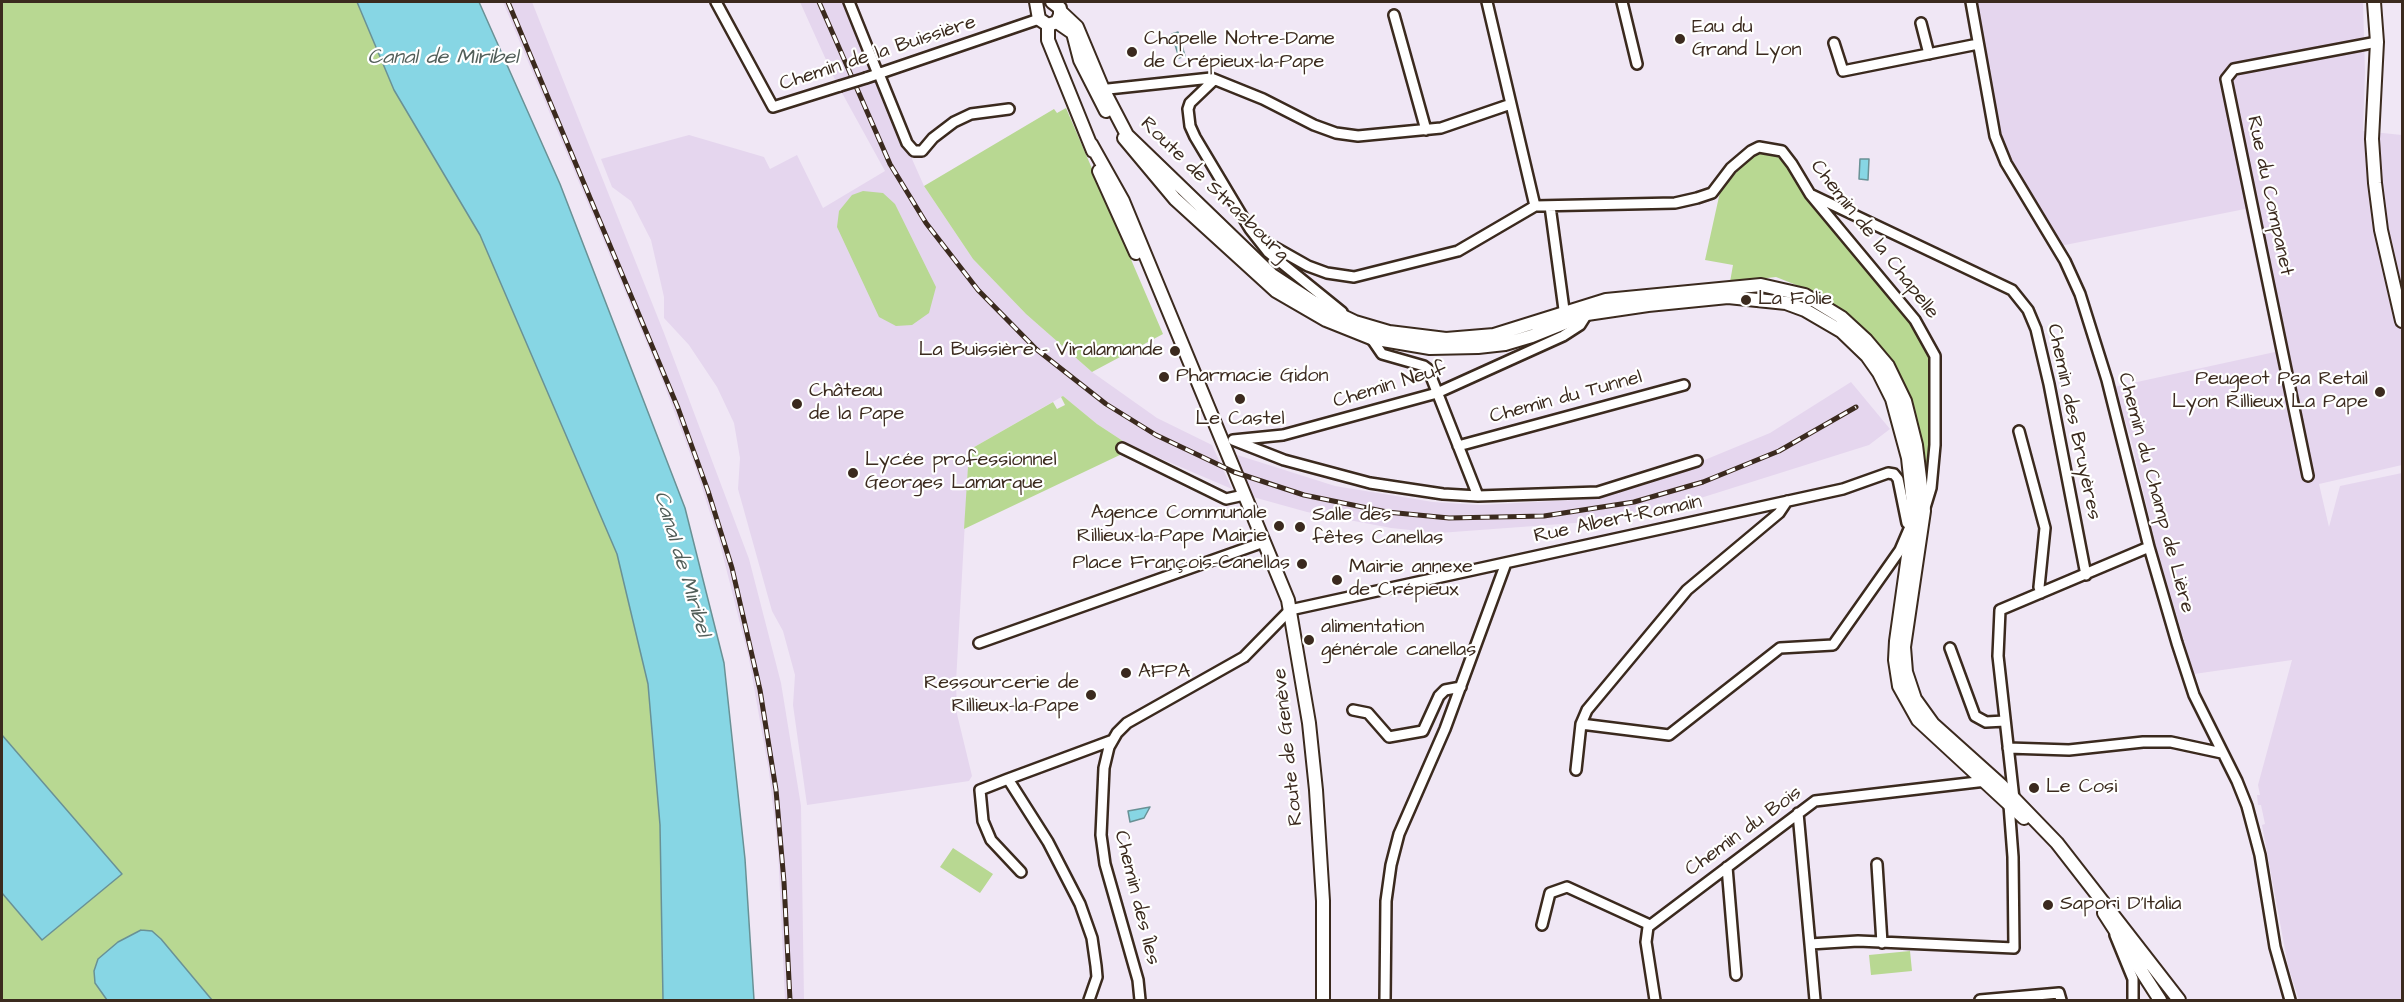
<!DOCTYPE html>
<meta charset="utf-8">
<style>
body{margin:0}
#map{position:relative;width:2404px;height:1002px;overflow:hidden;background:#f0e7f5;font-family:"Architects Daughter",sans-serif}
canvas{display:block}
.frame{position:absolute;inset:0;border:3px solid #3b2a1e;pointer-events:none}
</style>
<div id="map">
<canvas width="2404" height="1002"></canvas>
<div class="frame"></div>
</div>
<script>
const ctx = document.querySelector('canvas').getContext('2d');
ctx.lineJoin = 'round';
function fill(path, color) {
  ctx.fillStyle = color;
  ctx.fill(path, 'evenodd');
}
function shape(rows) {
  const path = new Path2D();
  for (const r of rows) {
    path.moveTo(r[0], r[1]);
    for (let i = 2; i < r.length; i += 2) path.lineTo(r[i], r[i + 1]);
  }
  return path;
}
function trace(path, color, width, dash) {
  ctx.strokeStyle = color;
  ctx.lineWidth = width;
  ctx.lineCap = dash ? 'butt' : 'round';
  ctx.setLineDash(dash || []);
  ctx.stroke(path);
}
function label(font, color, halo, rows, align = 'center') {
  ctx.font = font + ' "Architects Daughter",sans-serif';
  ctx.lineWidth = 4.5;
  ctx.setLineDash([]);
  ctx.textBaseline = 'middle';
  ctx.strokeStyle = halo;
  ctx.fillStyle = color;
  for (const [text, x, y, turn = 0] of rows) {
    ctx.save();
    ctx.translate(x, y);
    ctx.rotate((+turn || 0) * Math.PI / 180);
    ctx.textAlign = isNaN(turn) ? turn : align;
    if (halo) ctx.strokeText(text, 0, 0);
    ctx.fillText(text, 0, 0);
    ctx.restore();
  }
}
fill(shape([
 [503,2,532,2,664,333,749,559,781,683,801,806,804,1000,785,1000,778,850,769,772,749,659,720,544,696,469,663,382],
 [800,2,846,2,872,69,924,186,973,259,1026,314,1092,372,1157,418,1212,445,1232,489,1129,445,1097,424,1063,396,969,450,956,682,957,714,972,776,969,781,807,805,793,705,795,675,783,631,772,611,738,489,740,458,734,423,717,387,689,345,664,318,664,297,651,240,631,201,612,187,601,159,689,135,764,157,770,169,797,155,823,208,885,171,836,82],
 [1977,2,2363,2,2365,72,2363,131,2402,135,2402,465,2319,484,2329,527,2340,486,2402,473,2402,1000,2299,1000,2288,966,2262,825,2265,824,2261,805,2258,805,2257,795,2260,795,2258,785,2292,660,2194,674,2157,550,2130,435,2114,387,2275,352,2245,209,2060,246,2003,146],
 [1851,382,1890,429,1869,445,1672,507,1575,523,1439,533,1391,528,1307,512,1253,497,1234,454,1335,486,1433,502,1480,505,1591,499,1644,485,1770,433]
]), '#e5d6ee');
fill(shape([
 [2,2,357,2,394,90,480,235,617,554,648,684,660,825,663,1000,212,1000,161,939,95,983,107,1000,2,1000,2,893,42,940,122,874,2,735],
 [1066,108,1163,334,1092,372,1026,314,973,259,924,186,1054,109,1057,113],
 [1763,152,1779,157,1785,162,1802,193,1917,330,1931,358,1932,451,1927,491,1919,430,1909,393,1896,368,1869,333,1826,299,1809,290,1776,277,1730,282,1733,265,1705,260,1720,192,1746,161],
 [863,191,883,193,895,204,936,287,929,313,912,325,896,326,879,317,837,227,839,211,852,195],
 [1063,396,1097,424,1129,445,1124,453,964,529,969,450,1053,402,1057,409,1065,405,1061,397],
 [953,848,993,874,980,893,940,867],
 [1910,951,1912,971,1871,975,1869,955]
]), '#b8d892');
const water = shape([
 [357,2,479,2,560,184,685,508,724,663,745,859,754,1000,663,1000,660,825,648,684,617,554,480,235,394,90,357,2],
 [1178,32,1185,56,1179,58,1172,34,1178,32],
 [1860,159,1869,159,1868,180,1859,179,1860,159],
 [2,735,122,874,42,940,2,893,2,735],
 [1150,807,1144,818,1130,822,1128,811,1150,807],
 [141,930,152,931,161,939,212,1000,107,1000,95,983,94,971,98,959,118,942,141,930]
]);
fill(water, '#87d6e4');
trace(water, '#699195', 1.5);
const minor = shape([
 [716,2,773,107,840,86],
 [849,2,878,74],
 [1487,2,1511,104],
 [1622,2,1637,64],
 [1971,2,1995,136,2006,163,2065,261,2080,294,2107,380,2149,547,2177,643,2194,695,2237,781,2247,806,2260,855,2275,947,2290,1000],
 [1394,15,1426,130],
 [1921,23,1929,54],
 [1834,43,1843,71,1978,44],
 [879,74,907,143,914,151,922,151,933,138,954,122,971,114,1009,109],
 [866,78,1039,19],
 [1214,80,1190,103,1188,109,1190,126,1195,137,1250,229,1268,252,1342,312],
 [1099,90,1211,78,1263,99,1314,125,1336,133,1358,136,1441,128,1511,104,1535,206,1675,203,1697,198,1712,193,1731,168,1751,151,1759,147,1782,151,1792,164,1810,194,1915,320,1935,356,1935,445,1931,488,1924,511],
 [1812,195,2012,290,2028,310,2036,329,2049,384,2086,575],
 [1550,206,1565,317],
 [1262,240,1308,266,1327,273,1354,277,1458,251,1535,206],
 [1371,338,1382,354,1424,366,1428,369,1478,496],
 [2019,431,2045,528,2039,587,2041,593],
 [1233,440,1284,460,1370,483,1443,494,1478,496,1598,492,1697,461],
 [1233,440,1283,435,1437,393,1563,336,1580,325,1587,314],
 [1458,446,1684,385],
 [1122,448,1226,499,1244,495],
 [2308,476,2226,79,2234,69,2377,42],
 [979,643,1264,542],
 [1950,648,1975,716,1986,722,2005,721],
 [1353,710,1368,713,1389,737,1423,731,1439,696,1445,690,1461,687],
 [1581,724,1587,710,1687,590,1779,513,1787,501],
 [2008,748,2069,750,2143,742,2171,742,2222,753],
 [1576,770,1581,724,1669,735,1780,648,1833,645,1900,550,1909,529],
 [1008,779,980,790,983,821,991,840,1021,872],
 [2014,799,1998,656,2000,610,2149,547],
 [1798,813,1810,944,1858,941,2014,948,2013,857,2009,805],
 [1877,864,1882,943],
 [1727,867,1736,975],
 [1542,925,1550,893,1567,887,1650,925],
 [2115,935,2133,979,2133,1000],
 [1810,944,1815,1000],
 [1089,1000,1097,977,1096,966,1092,938,1080,904,1048,842,1008,779,1113,740],
 [1140,1000,1138,980,1105,864,1101,835,1104,768,1109,747,1117,733,1127,723,1244,657,1290,610,1843,489,1888,473,1894,474,1898,479,1907,523,1913,527],
 [1385,1000,1386,901,1391,865,1399,834,1445,729,1506,563],
 [1655,1000,1646,942,1648,927,1815,801,1986,781],
 [1980,1000,2059,993,2061,1000]
]);
const major = shape([
 [1036,2,1039,19,1048,25,1057,22,1060,15,1060,8,1052,2],
 [2374,2,2377,42,2372,139,2375,183,2381,230,2402,321],
 [1061,12,1077,27,1103,89,1127,135,1272,275,1313,302,1355,322,1389,332,1446,339,1494,335,1606,300,1761,285,1805,295,1841,317,1866,340,1888,366,1905,401,1916,445,1924,511,1904,647,1906,672,1915,699,1933,724,2001,785,2057,843,2179,1000],
 [1057,22,1073,33,1080,60,1106,111],
 [1048,25,1048,40,1093,151],
 [1124,138,1175,199,1276,291,1326,320,1371,338,1430,348,1478,347,1505,344,1532,336,1587,314,1648,305,1728,297,1786,303,1805,310,1841,331,1867,356,1879,373,1892,399,1908,458,1914,513,1896,641,1895,660,1899,686,1918,720,2024,818],
 [1091,144,1123,201,1288,600,1309,723,1316,790,1323,901,1323,1000],
 [1099,171,1136,253],
 [2104,913,2160,1000]
]);
trace(minor, '#3b2a1e', 14);
trace(major, '#3b2a1e', 16);
trace(minor, '#fff', 9);
trace(major, '#fff', 12);
const rail = shape([
 [508,2,678,408,708,491,732,568,760,690,776,790,784,882,790,1000],
 [819,2,890,164,926,223,978,290,1036,349,1106,404,1156,435,1234,472,1304,495,1387,512,1449,518,1544,516,1634,502,1703,482,1779,451,1856,407]
]);
trace(rail, '#3b2a1e', 5);
trace(rail, '#fff', 3, [9]);
const minorBridge = shape([
 [840,86,866,78]
]);
trace(minorBridge, '#3b2a1e', 14, []);
trace(minorBridge, '#fff', 9);
for (const [x, y, r, color] of [
 [1680,39,6,"#3b2a1e"],
 [1132,52,6,"#3b2a1e"],
 [1746,300,6,"#3b2a1e"],
 [1175,351,6,"#3b2a1e"],
 [1164,377,6,"#3b2a1e"],
 [2380,392,6,"#3b2a1e"],
 [1240,399,6,"#3b2a1e"],
 [797,404,6,"#3b2a1e"],
 [853,473,6,"#3b2a1e"],
 [1279,526,6,"#3b2a1e"],
 [1300,527,6,"#3b2a1e"],
 [1302,564,6,"#3b2a1e"],
 [1337,580,6,"#3b2a1e"],
 [1309,640,6,"#3b2a1e"],
 [1126,673,6,"#3b2a1e"],
 [1091,695,6,"#3b2a1e"],
 [2034,788,6,"#3b2a1e"],
 [2048,905,6,"#3b2a1e"]
]) {
  const dot = new Path2D();
  dot.arc(x, y, r, 0, 2 * Math.PI);
  ctx.fillStyle = color;
  ctx.fill(dot);
  trace(dot, '#fff', 2);
}
label('20px', '#3b2a1e', '#fff', [
 ["Eau du",1692,28],
 ["Grand Lyon",1692,51],
 ["Chapelle Notre-Dame",1144,40],
 ["de Crépieux-la-Pape",1144,63],
 ["La Folie",1758,300],
 ["La Buissière - Viralamande",1163,351,"right"],
 ["Pharmacie Gidon",1176,377],
 ["Peugeot Psa Retail",2368,380,"right"],
 ["Lyon Rillieux La Pape",2368,403,"right"],
 ["Château",809,392],
 ["de la Pape",809,415],
 ["Le Castel",1240,420,"center"],
 ["Lycée professionnel",865,461],
 ["Georges Lamarque",865,484],
 ["Agence Communale",1267,514,"right"],
 ["Rillieux-la-Pape Mairie",1267,537,"right"],
 ["Salle des",1312,516],
 ["fêtes Canellas",1312,539],
 ["Place François-Canellas",1290,564,"right"],
 ["Mairie annexe",1349,568],
 ["de Crépieux",1349,591],
 ["alimentation",1321,628],
 ["générale canellas",1321,651],
 ["AFPA",1138,673],
 ["Ressourcerie de",1079,684,"right"],
 ["Rillieux-la-Pape",1079,707,"right"],
 ["Le Cosi",2046,788],
 ["Sapori D'Italia",2060,905]
], 'left');
label('20px', '#3b2a1e', '#fff', [
 ["Chemin de la Buissière",878,54,-18],
 ["Route de Strasbourg",1214,190,44],
 ["Rue du Companet",2269,196,78],
 ["Chemin de la Chapelle",1874,240,52],
 ["Chemin Neuf",1390,386,-17],
 ["Chemin du Tunnel",1566,398,-15],
 ["Chemin des Bruyères",2073,422,78],
 ["Chemin du Champ de Lière",2155,493,75],
 ["Rue Albert-Romain",1618,520,-12],
 ["Route de Genève",1289,747,-96],
 ["Chemin du Bois",1744,832,-36],
 ["Chemin des Îles",1136,898,76]
]);
label('italic 21px', '#525e59', '#fff', [
 ["Canal de Miribel",443,59],
 ["Canal de Miribel",681,564,73]
]);
</script>
